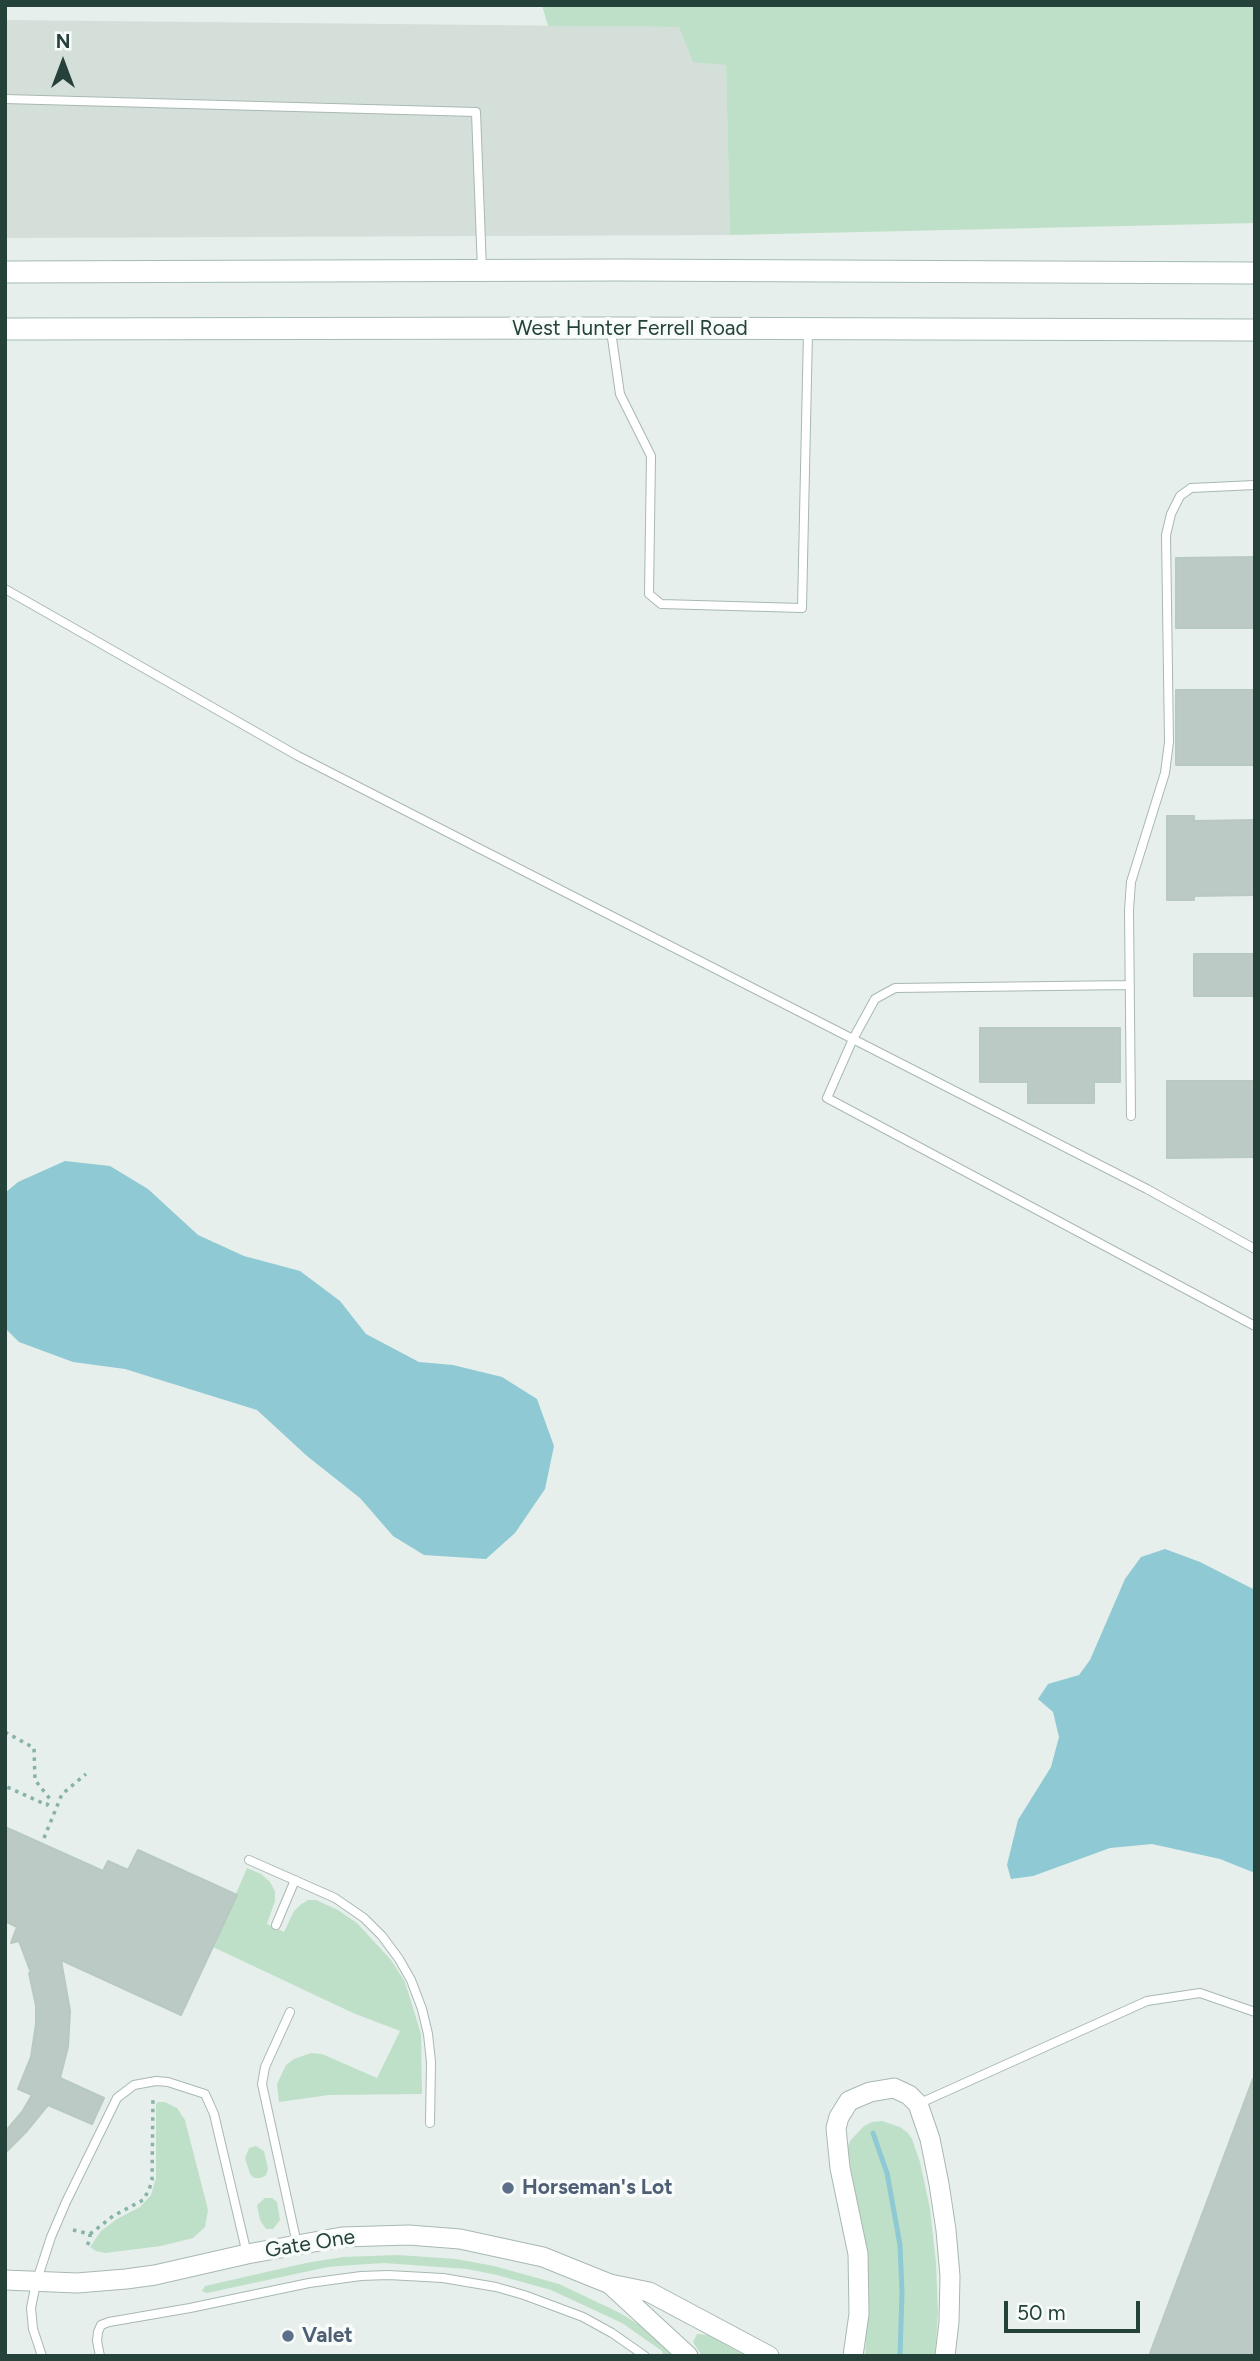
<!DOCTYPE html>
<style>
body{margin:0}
#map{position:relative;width:1260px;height:2361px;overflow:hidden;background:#e6efeb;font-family:Figtree,sans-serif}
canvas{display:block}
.frame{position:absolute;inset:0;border:7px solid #24423a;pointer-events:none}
.north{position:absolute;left:28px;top:28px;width:70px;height:70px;-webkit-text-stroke:5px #f7fbf9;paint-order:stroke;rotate:0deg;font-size:19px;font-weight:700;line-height:28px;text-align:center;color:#24423a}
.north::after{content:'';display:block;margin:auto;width:24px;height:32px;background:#24423a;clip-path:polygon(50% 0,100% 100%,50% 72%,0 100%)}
.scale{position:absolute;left:1004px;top:2301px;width:136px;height:32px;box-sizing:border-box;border:4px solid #24423a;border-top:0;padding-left:9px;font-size:21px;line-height:24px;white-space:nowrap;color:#24423a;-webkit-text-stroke:5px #f7fbf9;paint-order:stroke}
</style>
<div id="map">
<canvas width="1260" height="2361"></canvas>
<div class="frame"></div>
<div class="north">N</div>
<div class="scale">50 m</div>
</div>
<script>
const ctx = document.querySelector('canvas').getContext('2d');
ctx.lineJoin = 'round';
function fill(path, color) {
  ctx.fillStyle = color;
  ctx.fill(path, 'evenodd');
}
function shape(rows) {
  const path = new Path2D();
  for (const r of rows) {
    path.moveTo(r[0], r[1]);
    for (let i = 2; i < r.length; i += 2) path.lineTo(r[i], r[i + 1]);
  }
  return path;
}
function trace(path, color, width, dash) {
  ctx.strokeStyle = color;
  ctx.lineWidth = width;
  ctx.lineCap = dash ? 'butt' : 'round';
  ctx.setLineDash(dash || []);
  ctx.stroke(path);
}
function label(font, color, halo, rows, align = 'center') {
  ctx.font = font + ' Figtree,sans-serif';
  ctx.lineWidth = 7;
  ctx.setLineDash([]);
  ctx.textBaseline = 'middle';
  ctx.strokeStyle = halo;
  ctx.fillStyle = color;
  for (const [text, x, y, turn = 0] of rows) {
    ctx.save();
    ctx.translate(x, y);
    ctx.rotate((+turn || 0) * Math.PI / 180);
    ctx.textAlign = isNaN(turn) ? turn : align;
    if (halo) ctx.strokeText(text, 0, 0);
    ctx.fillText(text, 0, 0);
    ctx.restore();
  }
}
fill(shape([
 [5,20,680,27,726,65,730,235,5,238]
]), '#d4dfda');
fill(shape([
 [542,5,1255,5,1255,223,730,235,726,65,693,62,679,27,548,26],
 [247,1868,261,1874,270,1882,275,1891,275,1901,267,1924,284,1932,294,1911,300,1905,308,1900,316,1900,338,1910,357,1923,391,1960,405,1982,421,2034,422,2094,329,2095,279,2102,277,2084,286,2065,294,2059,311,2053,322,2054,377,2078,400,2031,353,2013,213,1947],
 [158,2102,165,2102,177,2108,185,2120,208,2210,205,2227,193,2238,161,2246,105,2253,96,2251,90,2247,101,2231,117,2219,140,2207,151,2195,156,2178,156,2104],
 [882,2121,900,2127,908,2133,912,2139,920,2162,930,2209,936,2263,938,2313,935,2356,865,2356,868,2299,867,2253,847,2149,850,2141,864,2126,872,2122],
 [256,2146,264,2151,268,2169,266,2175,261,2178,254,2178,250,2174,245,2158,249,2148],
 [265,2198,272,2198,277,2202,280,2220,273,2229,266,2229,260,2220,257,2205],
 [398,2255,456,2259,494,2266,559,2284,620,2313,646,2329,675,2356,664,2356,662,2351,622,2323,551,2290,497,2275,467,2269,384,2263,353,2265,328,2267,207,2293,202,2291,205,2286,306,2263,343,2257],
 [697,2334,708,2335,746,2356,702,2356,693,2342]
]), '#bfe0c8');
fill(shape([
 [65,1161,110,1166,148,1189,198,1235,244,1256,300,1271,340,1301,366,1334,419,1362,453,1365,502,1377,537,1399,554,1446,545,1489,515,1533,486,1559,424,1555,393,1536,360,1498,307,1456,257,1410,125,1369,73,1362,19,1342,5,1328,5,1193,18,1182],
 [1165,1549,1200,1562,1255,1590,1255,1873,1220,1859,1152,1844,1110,1848,1033,1876,1011,1879,1007,1865,1018,1820,1051,1767,1059,1737,1053,1712,1038,1699,1048,1684,1079,1675,1090,1660,1125,1579,1141,1557]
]), '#8ec9d4');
trace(shape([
 [873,2133,887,2173,900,2245,902,2292,900,2356]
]), '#8ec9d4', 5);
const building = shape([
 [1255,557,1255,628,1176,628,1176,558,1255,557],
 [1176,690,1255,690,1255,765,1176,765,1176,690],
 [1167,816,1194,816,1194,821,1255,820,1255,895,1194,896,1194,900,1167,900,1167,816],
 [1194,954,1255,954,1255,996,1194,996,1194,954],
 [980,1028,1120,1028,1120,1082,1094,1082,1094,1103,1028,1103,1028,1082,980,1082,980,1028],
 [1167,1081,1255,1081,1255,1157,1167,1158,1167,1081],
 [5,1827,103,1871,108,1861,128,1870,138,1850,237,1895,181,2015,61,1960,70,2011,68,2047,60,2078,104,2098,92,2124,48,2105,26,2132,5,2153,5,2132,22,2112,32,2095,18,2089,31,2057,36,2024,36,2006,29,1973,31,1973,19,1941,11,1943,17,1927,5,1921,5,1827],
 [1253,2079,1255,2356,1149,2356,1253,2079]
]);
fill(building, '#bbcac4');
trace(building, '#b8c9c2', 2);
const service = shape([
 [5,99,476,112,482,270],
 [611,331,620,394,651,456,649,594,661,604,802,608,808,331],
 [5,589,298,756,1147,1189,1255,1249],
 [1130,985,895,988,875,999,853,1039,827,1098,1255,1326],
 [1131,1116,1129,910,1131,882,1165,773,1169,742,1166,535,1171,514,1180,496,1191,488,1255,485],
 [249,1860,335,1898,364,1918,382,1936,399,1959,411,1980,422,2009,428,2034,431,2062,430,2123],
 [276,1925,295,1880],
 [290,2012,265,2067,262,2084,297,2244],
 [918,2104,1147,2001,1200,1993,1255,2012],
 [42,2356,33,2329,31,2308,36,2283,51,2237,66,2202,117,2098,134,2085,156,2081,168,2082,205,2094,214,2114,247,2254],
 [100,2356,97,2341,98,2332,101,2325,109,2322,190,2308,309,2283,361,2276,388,2275,443,2278,496,2287,524,2295,583,2317,612,2333,645,2356]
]);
const tertiary = shape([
 [5,2280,77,2283,126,2279,155,2275,247,2254,342,2237,409,2235,460,2239,543,2257,610,2284,649,2292,769,2356],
 [611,2285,688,2356],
 [853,2356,859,2314,858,2254,840,2168,836,2128,839,2117,849,2101,870,2092,894,2088,909,2095,918,2104,930,2139,939,2184,946,2230,950,2276,949,2322,945,2356]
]);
const secondary = shape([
 [5,272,619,270,1255,273],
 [5,329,611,328,1255,330]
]);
trace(service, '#a8b8b2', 10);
trace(tertiary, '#a8b8b2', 21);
trace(secondary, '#a4bbb3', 23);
trace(shape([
 [5,1732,34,1748,35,1780,50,1799,47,1805,5,1786],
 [44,1838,62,1794,86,1774],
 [73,2230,90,2234,90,2240,85,2249],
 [90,2234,113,2216,143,2200,149,2190,152,2180,153,2096]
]), '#86b3a5', 3.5, [3.5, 5]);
trace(service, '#fff', 8);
trace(tertiary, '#fff', 19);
trace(secondary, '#fff', 21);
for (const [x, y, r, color] of [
 [508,2188,7,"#5c6f8a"],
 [288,2336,7,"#5c6f8a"]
]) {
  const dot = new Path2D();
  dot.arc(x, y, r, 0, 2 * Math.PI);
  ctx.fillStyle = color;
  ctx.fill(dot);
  trace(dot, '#f7fbf9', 2.5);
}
label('21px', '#24423a', '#f7fbf9', [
 ["West Hunter Ferrell Road",630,329],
 ["Gate One",310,2244,-9]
]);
label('bold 21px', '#4e5e75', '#f7fbf9', [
 ["Horseman's Lot",522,2188],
 ["Valet",302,2336]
], 'left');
</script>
